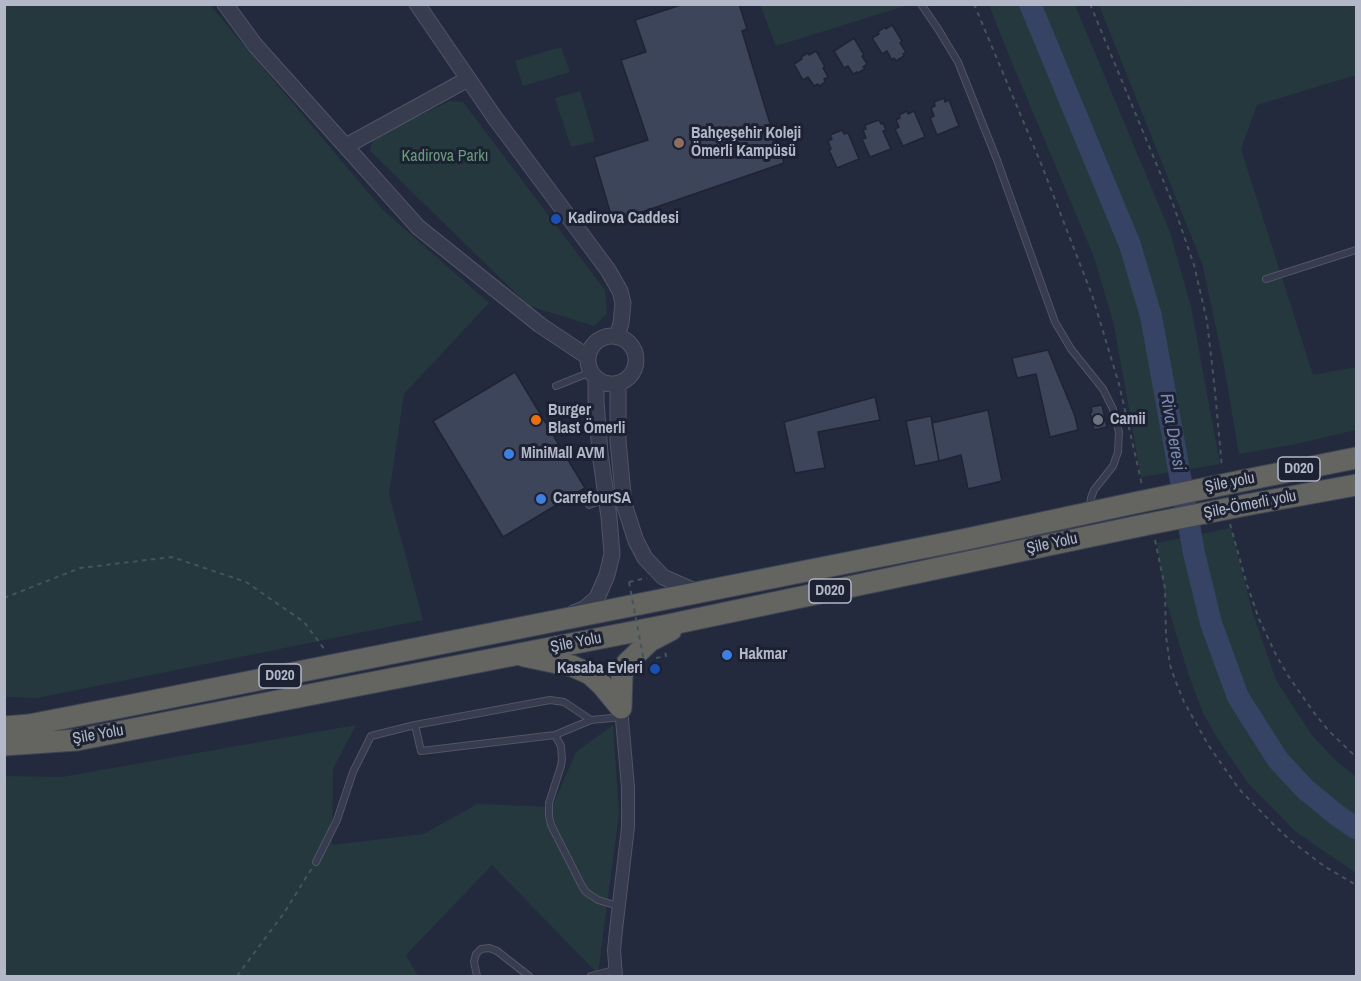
<!DOCTYPE html>
<meta charset="utf-8">
<style>
body{margin:0}
#map{position:relative;width:1361px;height:981px;overflow:hidden;background:#232a3d;font-family:"Archivo Narrow",sans-serif}
canvas{display:block}
.frame{position:absolute;inset:0;border:6px solid #b3b8c9;pointer-events:none}
</style>
<div id="map">
<canvas width="1361" height="981"></canvas>
<div class="frame"></div>
</div>
<script>
const ctx = document.querySelector('canvas').getContext('2d');
ctx.lineJoin = 'round';
function fill(path, color) {
  ctx.fillStyle = color;
  ctx.fill(path, 'evenodd');
}
function shape(rows) {
  const path = new Path2D();
  for (const r of rows) {
    if (r.length === 3) {
      path.moveTo(r[0] + r[2], r[1]);
      path.arc(r[0], r[1], r[2], 0, 2 * Math.PI);
      continue;
    }
    path.moveTo(r[0], r[1]);
    for (let i = 2; i < r.length; i += 2) path.lineTo(r[i], r[i + 1]);
  }
  return path;
}
function trace(path, color, width, dash) {
  ctx.strokeStyle = color;
  ctx.lineWidth = width;
  ctx.lineCap = dash ? 'butt' : 'round';
  ctx.setLineDash(dash || []);
  ctx.stroke(path);
}
function label(font, color, halo, rows, align = 'center') {
  ctx.font = font + ' "Archivo Narrow",sans-serif';
  ctx.lineWidth = 6;
  ctx.setLineDash([]);
  ctx.textBaseline = 'middle';
  ctx.strokeStyle = halo;
  ctx.fillStyle = color;
  for (const [text, x, y, turn = 0] of rows) {
    ctx.save();
    ctx.translate(x, y);
    ctx.rotate((+turn || 0) * Math.PI / 180);
    ctx.textAlign = isNaN(turn) ? turn : align;
    if (halo) ctx.strokeText(text, 0, 0);
    ctx.fillText(text, 0, 0);
    ctx.restore();
  }
}
fill(shape([
 [1181,4,1187,7,1191,4,1356,5,1356,75,1257,105,1241,149,1313,375,1356,367,1356,430,1296,444,1239,454,1223,360,1202,263,1099,5],
 [4,5,210,5,383,210,489,303,404,394,389,494,423,620,37,698,5,697],
 [905,5,905,6,776,46,760,5],
 [989,5,1075,5,1170,232,1191,307,1220,464,1141,477,1114,325,1094,257,1010,58],
 [561,47,570,72,523,86,515,61],
 [580,91,595,141,571,147,555,98],
 [450,101,463,102,605,290,607,314,594,326,529,306,370,151,373,137],
 [1231,528,1252,611,1276,680,1311,734,1334,759,1356,777,1356,873,1296,832,1248,783,1217,738,1203,713,1188,673,1165,597,1157,543],
 [356,725,333,769,332,845,424,834,477,804,552,807,576,752,613,725,619,814,598,974,492,865,406,955,418,976,5,976,5,776,62,777]
]), '#25383e');
trace(shape([
 [1030,4,1130,245,1151,316,1194,553,1211,623,1238,697,1278,760,1305,789,1338,816,1356,828]
]), '#374364', 22);
const building = shape([
 [684,4,739,4,747,29,742,31,775,140,777,140,784,163,613,222,594,157,648,140,621,60,646,52,635,20,684,4],
 [892,25,902,41,900,43,906,52,903,54,904,56,896,61,894,58,892,60,887,51,882,54,872,38,879,34,878,32,885,27,886,29,892,25],
 [854,38,864,55,862,56,867,64,863,67,865,69,858,73,857,72,853,74,848,66,844,68,834,51,854,38],
 [816,51,825,67,823,68,828,77,824,79,825,82,819,86,818,84,814,86,808,77,803,80,794,64,802,59,801,57,808,53,809,55,816,51],
 [944,98,945,102,949,100,959,126,937,135,930,118,934,116,931,108,935,106,934,102,944,98],
 [907,111,908,114,914,111,925,137,903,146,895,129,899,127,896,120,900,118,899,115,907,111],
 [879,120,881,124,883,123,886,130,883,131,891,149,870,157,862,139,866,138,863,130,866,129,865,125,879,120],
 [842,130,844,134,848,133,859,159,837,168,829,150,831,149,828,141,832,139,830,135,842,130],
 [1048,350,1075,416,1078,430,1050,437,1036,374,1017,378,1012,358,1048,350],
 [515,372,585,488,503,537,433,421,515,372],
 [875,397,880,420,818,432,825,468,795,473,784,422,875,397],
 [1102,405,1107,427,1094,430,1090,413,1092,412,1091,407,1102,405],
 [988,410,1002,481,968,489,961,455,939,461,932,423,988,410],
 [931,416,939,461,915,466,906,421,931,416]
]);
fill(building, '#3d455b');
trace(building, '#1e2434', 1.5);
const service = shape([
 [921,4,938,29,958,62,997,160,1055,322,1071,349,1103,389,1113,409,1119,432,1118,452,1113,466,1094,490,1091,498,1089,509],
 [1266,279,1356,250],
 [556,386,591,372],
 [589,505,606,499],
 [415,725,421,751,555,735,591,720,622,717],
 [555,735,561,746,562,759,561,766,549,803,549,816,551,825,582,886,586,892,598,900,618,906],
 [316,862,337,820,353,772,371,736,415,725,550,700,564,702,591,720],
 [477,976,474,962,476,954,481,949,489,948,497,951,529,976],
 [591,976,614,970]
]);
const minor = shape([
 [616,976,614,950,616,930,628,827,628,787,621,708]
]);
const tertiary = shape([
 [225,4,255,45,418,227,540,325,588,357],
 [417,4,495,118,608,270,620,291,623,303,621,323,617,337],
 [346,146,468,79],
 [612,360,24],
 [618,383,618,441,624,504,636,541,645,558,663,577,697,592],
 [574,613,584,609,597,598,607,575,612,554,609,517,600,453,596,402,596,378]
]);
const trunk = shape([
 [1241,481,1356,458],
 [1246,505,1356,485],
 [524,656,572,666,590,674,602,685,621,708],
 [621,708,622,675,627,663,650,641,671,630],
 [4,727,29,725,127,706,962,540,1139,502],
 [4,745,77,740,663,626,1144,525]
]);
trace(service, '#4f5565', 8);
trace(minor, '#4f5565', 14);
trace(tertiary, '#4f5565', 17);
trace(trunk, '#3f4555', 23);
trace(shape([
 [974,4,1042,166,1092,295,1119,384,1142,485],
 [1090,4,1173,204,1194,265,1207,321,1215,391,1222,468],
 [1230,524,1247,585,1259,619,1277,657,1289,677,1315,714,1329,731,1356,757],
 [1155,540,1165,588,1166,636,1170,665,1175,680,1184,702,1209,746,1239,789,1274,825,1290,840,1324,866,1356,885],
 [629,582,647,578],
 [4,598,80,568,172,557,246,582,304,622,325,650],
 [656,658,666,656,665,652],
 [237,976,284,913,312,868]
]), '#43555c', 2, [4.5, 4.5]);
trace(service, '#373d4e', 6);
trace(minor, '#373d4e', 12);
trace(tertiary, '#373d4e', 15);
trace(trunk, '#646461', 21);
const trunkBridge = shape([
 [1139,502,1241,481],
 [1144,525,1246,505]
]);
trace(trunkBridge, '#3f4555', 23, []);
trace(shape([
 [629,582,644,661]
]), '#43555c', 2, [4.5, 4.5]);
trace(trunkBridge, '#646461', 21);
for (const [x, y, r, color] of [
 [679,143,6,"#8d6e63"],
 [556,219,6,"#1a4fb4"],
 [536,420,6,"#e8710a"],
 [1098,420,6,"#6b7280"],
 [509,454,6,"#3f7fe0"],
 [541,499,6,"#3f7fe0"],
 [727,655,6,"#3f7fe0"],
 [655,669,6,"#1a4fb4"]
]) {
  const dot = new Path2D();
  dot.arc(x, y, r, 0, 2 * Math.PI);
  ctx.fillStyle = color;
  ctx.fill(dot);
  trace(dot, '#1c2232', 2);
}
for (const [x, y, w] of [
 [1299,469,42],
 [830,591,42],
 [280,676,42]
]) {
  const box = new Path2D();
  box.roundRect(x - w / 2, y - 12, w, 24, 4.5);
  ctx.fillStyle = '#1c2232';
  ctx.fill(box);
  trace(box, '#b3b8c9', 1.5);
}
label('bold 15px', '#b3b8c9', null, [
 ["D020",1299,469],
 ["D020",830,591],
 ["D020",280,676]
]);
label('bold 16px', '#b3b8c9', '#1c2232', [
 ["Bahçeşehir Koleji",691,134],
 ["Ömerli Kampüsü",691,152],
 ["Kadirova Caddesi",568,219],
 ["Burger",548,411],
 ["Blast Ömerli",548,429],
 ["Camii",1110,420],
 ["MiniMall AVM",521,454],
 ["CarrefourSA",553,499],
 ["Hakmar",739,655],
 ["Kasaba Evleri",643,669,"right"]
], 'left');
label('16px', '#6a9a7c', '#1c2232', [
 ["Kadirova Parkı",445,157]
]);
label('16px', '#b3b8c9', '#1c2232', [
 ["Şile yolu",1230,483,-11],
 ["Şile-Ömerli yolu",1250,505,-11],
 ["Şile Yolu",1052,544,-12],
 ["Şile Yolu",576,643,-11],
 ["Şile Yolu",98,735,-10]
]);
label('italic 18px', '#7b89b1', '#1c2232', [
 ["Riva Deresi",1172,432,80]
]);
</script>
